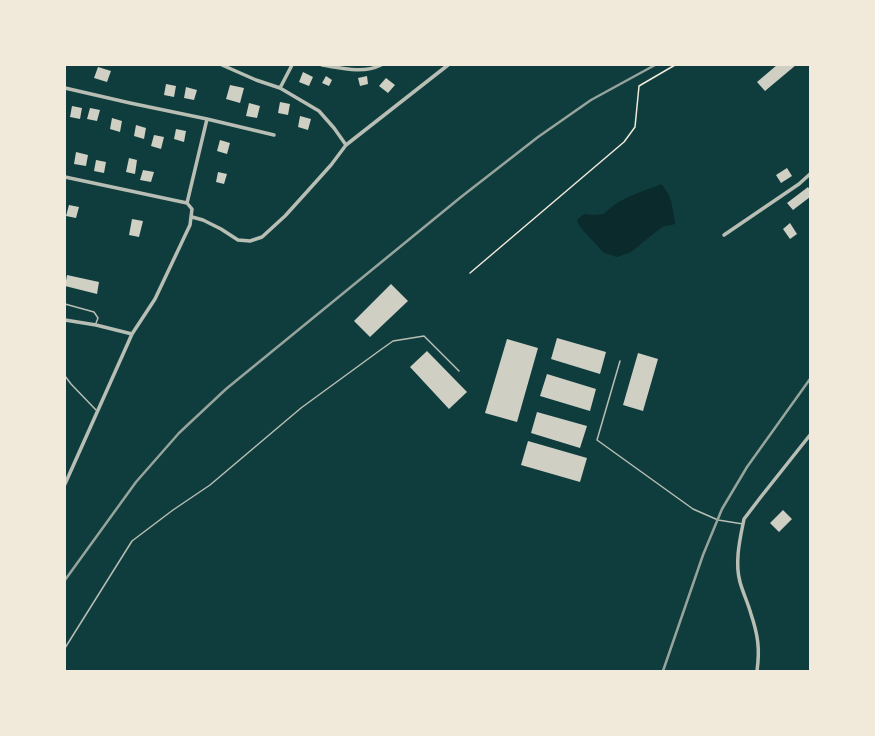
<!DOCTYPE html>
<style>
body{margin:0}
#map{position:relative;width:875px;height:736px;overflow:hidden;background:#0f3d3e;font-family:Merriweather,serif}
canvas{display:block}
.frame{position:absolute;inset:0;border:66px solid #f1e9da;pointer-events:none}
</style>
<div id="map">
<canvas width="875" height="736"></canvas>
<div class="frame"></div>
</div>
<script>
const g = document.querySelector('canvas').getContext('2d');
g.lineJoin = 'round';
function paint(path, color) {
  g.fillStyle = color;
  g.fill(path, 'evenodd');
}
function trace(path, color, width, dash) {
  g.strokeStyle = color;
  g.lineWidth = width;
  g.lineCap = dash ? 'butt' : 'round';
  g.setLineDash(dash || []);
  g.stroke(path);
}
const water = new Path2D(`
 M661,184C672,195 673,209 675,224L662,227L631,252L617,257L604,253L580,227L577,220L584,214L594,215L604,214C620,197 640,193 661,184Z`);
const building = new Path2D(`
 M777,65H796L765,91L757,82Z
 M98,67L111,71L107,82L94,78Z
 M303,72L313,77L309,86L299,82Z
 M326,76L332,80L329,86L322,83Z
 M367,76L368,84L360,86L358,78Z
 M386,78L395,85L388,93L379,86Z
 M166,84L176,86L174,97L164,95Z
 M230,85L244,88L240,103L226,99Z
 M186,87L197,90L194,100L184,98Z
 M280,102L290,104L288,115L278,113Z
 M249,103L260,106L257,118L246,116Z
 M72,106L82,108L80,119L70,117Z
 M90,108L100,110L97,121L87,119Z
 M300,116L311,119L308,130L298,127Z
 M112,118L122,121L120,132L110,129Z
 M136,125L146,128L144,139L134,136Z
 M176,129L186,131L184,142L174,139Z
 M154,135L164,137L161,149L151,146Z
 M220,140L230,143L227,154L217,151Z
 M76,152L88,155L86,166L74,164Z
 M129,158L137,160L135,174L126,172Z
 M96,160L106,162L104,173L94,171Z
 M787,168L792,176L781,183L776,175Z
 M143,170L154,172L151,182L140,180Z
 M218,172L227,174L224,184L216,182Z
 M808,187L810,190V197L793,210L787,203Z
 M69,205L79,207L76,218L66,216Z
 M132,219L143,221L139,237L129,235Z
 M790,223L797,234L790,239L783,229Z
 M67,275L99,282L97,294L65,286Z
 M391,284L408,301L370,337L354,321Z
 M557,338L606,352L600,374L551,359Z
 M507,339L538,348L517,422L485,413Z
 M427,351L467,392L449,409L410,367Z
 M638,353L658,359L643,411L623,405Z
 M547,374L596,389L590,411L540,396Z
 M537,412L587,426L580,448L531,433Z
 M528,441L587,458L580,482L521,465Z
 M783,510L792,519L779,532L770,523Z`);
const path = new Path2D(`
 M470,273L624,142L635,127L639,86L675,65`);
const service = new Path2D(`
 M65,304L94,312L98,318L96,323
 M620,361L597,440L693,509L718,520L743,524
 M65,376L71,384L96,410
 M65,648L132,541L173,510L210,485L301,408L379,351L393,341L424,336L459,371`);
const minor = new Path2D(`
 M222,65L256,80L280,88L319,111L334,128L346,145L448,65
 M322,65C341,68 363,74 381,65
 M65,88L130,103L207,119
 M280,88L292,65
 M65,177L187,203L192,209L190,225L155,299L132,334L65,484
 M187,203L207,119L274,135
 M192,217L203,220L221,229L238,240L250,241L262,237L285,216L304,195L331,165L346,145
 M724,235L799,184L810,174
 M65,320L96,325L132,334
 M757,671C760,649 758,635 751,614C748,603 743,593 740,582C735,564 739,543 743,524L744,519L760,498L810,435`);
const rail = new Path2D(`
 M65,580L136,482L179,433L226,389L461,197L538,137L591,100L655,65
 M663,671L703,555L722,509L747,467L810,379`);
paint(water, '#0a2a2b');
paint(building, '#cfcfc3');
trace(path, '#f1e9da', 1.5);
trace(service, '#b8beb3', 1.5);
trace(minor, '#b8beb3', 3.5);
trace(rail, '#97a49c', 2.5);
</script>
